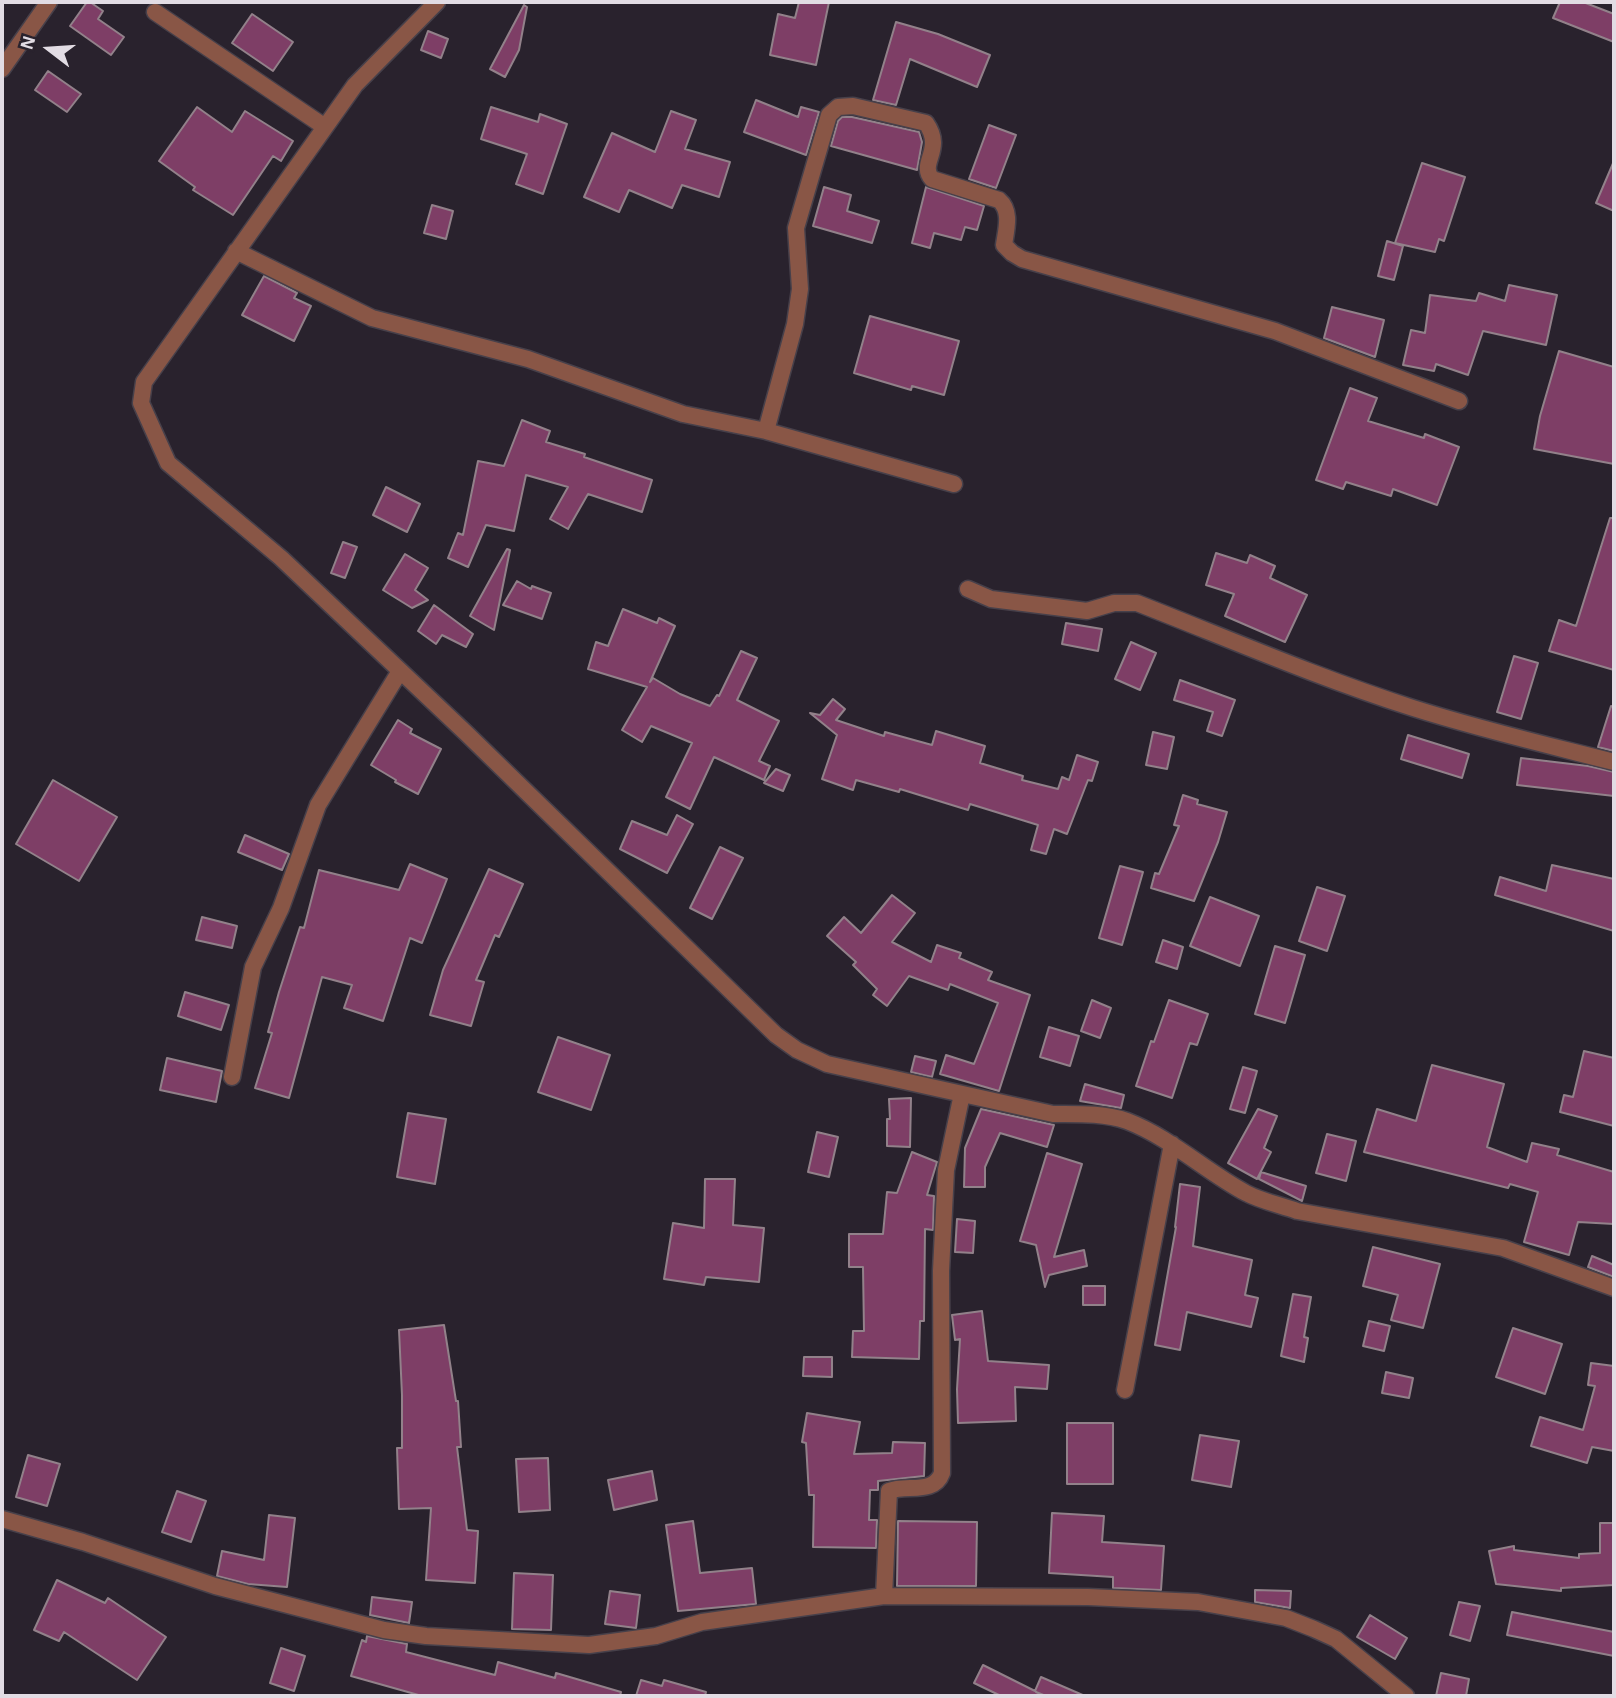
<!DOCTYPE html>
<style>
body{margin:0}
#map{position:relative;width:1616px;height:1698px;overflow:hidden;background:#29222d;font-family:"Alegreya Sans",sans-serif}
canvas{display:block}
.frame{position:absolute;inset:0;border:4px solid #e2dce4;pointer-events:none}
.north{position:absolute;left:14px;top:14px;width:70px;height:70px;-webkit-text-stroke:5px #29222d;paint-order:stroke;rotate:287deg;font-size:19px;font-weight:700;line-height:28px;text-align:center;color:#e2dce4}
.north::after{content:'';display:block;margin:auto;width:24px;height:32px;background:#e2dce4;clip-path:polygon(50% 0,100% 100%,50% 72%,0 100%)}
</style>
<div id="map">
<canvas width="1616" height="1698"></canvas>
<div class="frame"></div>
<div class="north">N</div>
</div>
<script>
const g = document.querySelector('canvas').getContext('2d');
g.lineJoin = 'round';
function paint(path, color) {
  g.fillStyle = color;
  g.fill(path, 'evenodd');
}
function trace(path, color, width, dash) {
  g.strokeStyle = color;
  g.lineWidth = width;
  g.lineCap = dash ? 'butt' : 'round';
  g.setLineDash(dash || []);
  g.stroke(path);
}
const building = new Path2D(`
 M87,2H90L103,11L98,19L124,37L111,55L70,26Z
 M799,2H829L816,65L770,55L778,14L795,18Z
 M1560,2H1583L1614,14V42L1553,18Z
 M524,5L527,7L519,50L505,77L490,69Z
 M252,14L293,42L273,71L232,43Z
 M896,22L938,34L990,55L977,87L910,59L896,105L873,100Z
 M428,31L448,39L441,58L421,50Z
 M48,71L81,94L67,112L35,90Z
 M756,100L798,117L801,107L819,112L806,155L744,132Z
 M197,107L232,132L245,111L293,141L281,161L273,156L233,215L193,190L195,187L159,161Z
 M491,107L538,122L540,114L567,124L543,194L516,184L527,154L481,139Z
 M671,111L696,120L685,149L730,162L719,197L682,185L672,208L629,190L619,212L584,197L612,133L655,152Z
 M842,117H852L919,132L922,142L917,170L831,146L838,121Z
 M989,125L1016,135L996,188L969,179Z
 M1614,161V211L1596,203Z
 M1422,163L1465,177L1444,241L1439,239L1435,252L1395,243Z
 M824,187L851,195L847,211L879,221L872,243L813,226Z
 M926,187L984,206L977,230L965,227L961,240L934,233L930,248L912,243Z
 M432,205L453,211L446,239L424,233Z
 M1387,241L1403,246L1394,280L1378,276Z
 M264,276L297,293L294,298L311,306L294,341L242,315Z
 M1509,285L1557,295L1546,345L1483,331L1468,375L1436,364L1434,371L1403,365L1411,330L1425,333L1430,295L1476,301L1479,293L1505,301Z
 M1332,307L1384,320L1375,357L1324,338Z
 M870,316L959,341L944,395L912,386L911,390L854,373Z
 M1559,351L1614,367V464L1534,449L1540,416Z
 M1350,388L1377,398L1368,421L1424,438L1425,434L1459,447L1437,505L1393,489L1391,496L1346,482L1343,489L1316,480Z
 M522,420L550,431L546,442L585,454L584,457L652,480L642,512L588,494L568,529L550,519L568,487L526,475L514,531L486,525L468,567L448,558L458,533L463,535L478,461L504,466Z
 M386,487L420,504L407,532L373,515Z
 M1610,518H1614V670L1549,651L1559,620L1576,626Z
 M343,542L357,547L345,578L331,573Z
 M507,549L510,550L494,630L470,616Z
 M1216,553L1247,563L1250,555L1275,566L1270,578L1307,595L1285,642L1225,616L1234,594L1206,585Z
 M405,554L428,568L415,590L428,600L412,608L383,590Z
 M517,581L531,589L532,586L551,593L542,619L503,605Z
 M434,605L473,634L466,647L442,635L436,644L418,631Z
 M623,609L657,623L659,618L675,626L650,682L653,678L680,694L710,706L717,695L719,696L741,651L757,658L737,700L779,721L759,761L770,766L764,780L714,757L690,809L666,797L692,743L651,726L642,742L622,730L647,687L588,669L596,642L608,646Z
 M1066,623L1102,629L1098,651L1062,644Z
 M1131,642L1156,653L1140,690L1115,679Z
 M1514,656L1538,663L1521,719L1497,712Z
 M1180,680L1235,700L1222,736L1207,731L1213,712L1174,700Z
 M833,699L845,709L836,720L884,736L885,732L932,745L936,731L985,746L980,763L1023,776L1022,780L1058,789L1062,777L1069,780L1077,755L1098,762L1092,781L1088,780L1067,834L1054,829L1046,854L1031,850L1038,825L970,804L968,810L900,789L899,792L856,780L853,790L822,779L837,735L810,713L820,715Z
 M1611,706L1614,707V751L1598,747Z
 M398,720L412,729L410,733L441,749L418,794L395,782L396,780L371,765Z
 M1153,732L1174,737L1167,769L1146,765Z
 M1408,735L1469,754L1462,778L1401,759Z
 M1521,758L1588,766L1614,772V796L1517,785Z
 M776,769L790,775L783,791L764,783Z
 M53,780L117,817L79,881L16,844Z
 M1183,795L1198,800L1197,804L1227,812L1218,842L1194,901L1151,888L1155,873L1159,874L1179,826L1174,825Z
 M677,815L693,824L667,873L620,849L632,821L667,835Z
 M245,835L289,854L282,870L238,852Z
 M720,847L743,858L712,919L690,908Z
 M410,864L447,879L422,943L410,938L383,1021L344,1008L352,985L322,977L289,1098L255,1088L272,1033L268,1032L279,992L300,927L304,928L319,870L399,890Z
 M1552,865L1614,879V931L1495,895L1500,877L1546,891Z
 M1120,866L1143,872L1122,945L1099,938Z
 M489,869L523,884L499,937L495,935L476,980L484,982L471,1026L430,1015L443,970Z
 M1317,887L1345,896L1327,951L1299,941Z
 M892,895L915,913L892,942L931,962L937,945L961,953L959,958L992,972L988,980L1030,995L999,1091L940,1074L946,1055L974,1064L998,1003L950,984L948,990L909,976L887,1006L873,995L877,989L853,965L856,962L827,936L844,917L861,933Z
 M1210,897L1259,916L1240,966L1190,946Z
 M202,917L237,926L232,948L196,940Z
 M1163,940L1183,947L1177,969L1156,962Z
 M1275,946L1305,955L1285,1023L1255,1014Z
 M185,992L229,1005L221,1030L178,1016Z
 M1092,1000L1111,1008L1100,1038L1081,1031Z
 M1169,1000L1208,1014L1197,1045L1190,1043L1172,1098L1136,1086L1151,1041L1154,1042Z
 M1049,1027L1079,1036L1070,1066L1040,1057Z
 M558,1037L610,1055L591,1110L538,1092Z
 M1584,1051L1614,1058V1126L1560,1112L1564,1095L1573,1097Z
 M915,1056L936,1061L932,1077L911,1072Z
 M167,1058L222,1071L216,1102L160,1090Z
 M1432,1065L1504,1084L1487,1147L1527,1162L1532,1143L1559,1149L1557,1155L1614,1172V1224L1578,1222L1569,1255L1524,1242L1538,1192L1510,1184L1508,1188L1364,1152L1377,1109L1416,1121Z
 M1243,1067L1257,1071L1245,1113L1230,1109Z
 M1085,1084L1124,1095L1121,1108L1080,1101Z
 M911,1098L910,1147L887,1146V1119H890L889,1099Z
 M981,1109L1054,1125L1047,1147L1000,1133L985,1167V1187H964L965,1148Z
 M1258,1109L1277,1116L1264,1148L1271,1152L1257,1179L1228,1163Z
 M408,1113L446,1119L435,1184L397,1177Z
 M817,1132L838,1137L829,1177L808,1172Z
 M1327,1134L1356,1141L1346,1181L1316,1173Z
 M912,1152L937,1162L927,1195L934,1196L933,1230L925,1229L924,1321H920L919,1359L852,1357L853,1331H864L863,1267H849V1234H883L887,1192L897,1193Z
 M1047,1153L1082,1164L1054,1257L1084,1250L1087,1266L1049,1275L1045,1287L1036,1245L1020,1241Z
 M1261,1172L1306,1186L1302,1201L1259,1179Z
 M705,1179H735L733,1225L764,1228L759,1282L706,1277L704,1285L664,1279L673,1223L704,1228Z
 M1180,1184L1200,1187L1193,1246L1252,1260L1245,1295L1258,1298L1251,1327L1187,1312L1180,1350L1155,1345L1176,1227H1175Z
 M957,1219L975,1221L973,1253L955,1252Z
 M1373,1247L1440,1264L1423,1328L1391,1320L1398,1295L1363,1286Z
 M1592,1256L1614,1265V1277L1588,1267Z
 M1083,1286H1105V1305H1083Z
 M1293,1294L1311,1297L1304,1337L1308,1338L1304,1362L1281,1356Z
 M982,1311L988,1361L1049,1365L1047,1389L1015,1387L1016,1421L958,1423L957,1389L960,1339L955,1340L952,1315Z
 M1369,1321L1390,1326L1384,1351L1363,1346Z
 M444,1325L456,1401H458L461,1447H457L467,1530L478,1531L475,1583L426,1580L431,1508L399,1509L397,1448H402V1395L399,1330Z
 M1513,1328L1562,1344L1545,1394L1496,1377Z
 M804,1357H832V1377L803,1376Z
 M1591,1363L1614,1366V1451L1592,1447L1587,1463L1531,1446L1540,1417L1583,1430L1595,1386L1588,1385Z
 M1386,1372L1413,1378L1409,1398L1382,1393Z
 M807,1413L860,1422L854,1454L892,1453L893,1442L925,1443L924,1476L878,1481V1490H870L869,1520H877L876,1548L813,1547L814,1495H809L806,1443L802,1442Z
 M1067,1423H1113V1484H1067Z
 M1200,1435L1239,1441L1231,1487L1192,1480Z
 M28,1455L60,1464L47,1506L16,1497Z
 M548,1458L550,1510L519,1512L516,1459Z
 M652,1471L657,1500L614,1510L608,1480Z
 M177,1491L206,1501L191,1542L162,1532Z
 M1052,1513L1104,1516L1102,1542L1164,1546L1161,1590L1113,1588V1577L1049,1573Z
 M269,1515L295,1518L287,1587L248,1584L217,1576L222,1551L264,1560Z
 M693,1521L700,1573L752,1568L756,1604L678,1611L666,1525Z
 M898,1521L977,1522L976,1586H897Z
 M1600,1523H1614V1585L1561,1588V1591L1496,1584L1489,1551L1514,1546V1550L1579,1558V1554L1600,1553Z
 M514,1573L553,1575L551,1630L512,1629Z
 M57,1580L105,1603L108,1598L166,1637L137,1680L64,1632L59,1641L34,1630Z
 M1255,1590L1291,1591L1290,1608L1255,1602Z
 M610,1591L640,1595L636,1628L605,1624Z
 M372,1597L412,1602L409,1623L370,1615Z
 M1459,1602L1480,1606L1470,1641L1450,1635Z
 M1512,1612L1614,1632V1656L1507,1635Z
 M1370,1615L1407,1638L1395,1659L1357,1637Z
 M367,1636L407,1644L406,1652L495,1675L498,1662L555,1678L556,1673L621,1692L620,1696H422L351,1676L362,1640L366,1642Z
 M281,1648L305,1656L294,1691L270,1683Z
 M983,1665L1035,1691L1041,1677L1085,1696H1046L1036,1692L1045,1696H1001L974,1683Z
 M1441,1673L1469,1679L1466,1696H1436Z
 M641,1680L662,1686L664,1680L706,1692L705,1696H636Z`);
const minor = new Path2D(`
 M437,2L355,85L144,382L141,403L168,463L281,558L466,733L776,1035L797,1050L827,1064L1053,1114C1077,1114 1105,1113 1127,1121C1171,1138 1205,1171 1246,1193C1261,1201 1280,1205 1297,1211L1503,1248L1614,1288
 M155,12L325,127
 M2,69L49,2
 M236,251L372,318L528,359L683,414L766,431L954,484
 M766,431L795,324L800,289L796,228L829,115L838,107L853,106L926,123C945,150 918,163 932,179L999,200C1012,211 1006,230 1004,245L1012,253L1022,259L1275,331L1459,401
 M968,589L991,599L1087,611L1114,603H1137C1229,639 1319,678 1413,708C1479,729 1547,745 1614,762
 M232,1077L253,967L281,908L318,805L400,671
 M1125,1390L1172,1144
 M2,1519L83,1542L215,1586L384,1630L426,1636L589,1645L656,1636L702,1622L884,1596L1088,1597L1198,1602L1286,1618L1314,1629L1336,1639L1406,1696
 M884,1596L889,1491C907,1484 934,1495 942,1473L941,1271L946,1170L962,1094`);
paint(building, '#7e3e66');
trace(building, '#92818a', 2);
trace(minor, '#47404a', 19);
trace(minor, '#895646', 16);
</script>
